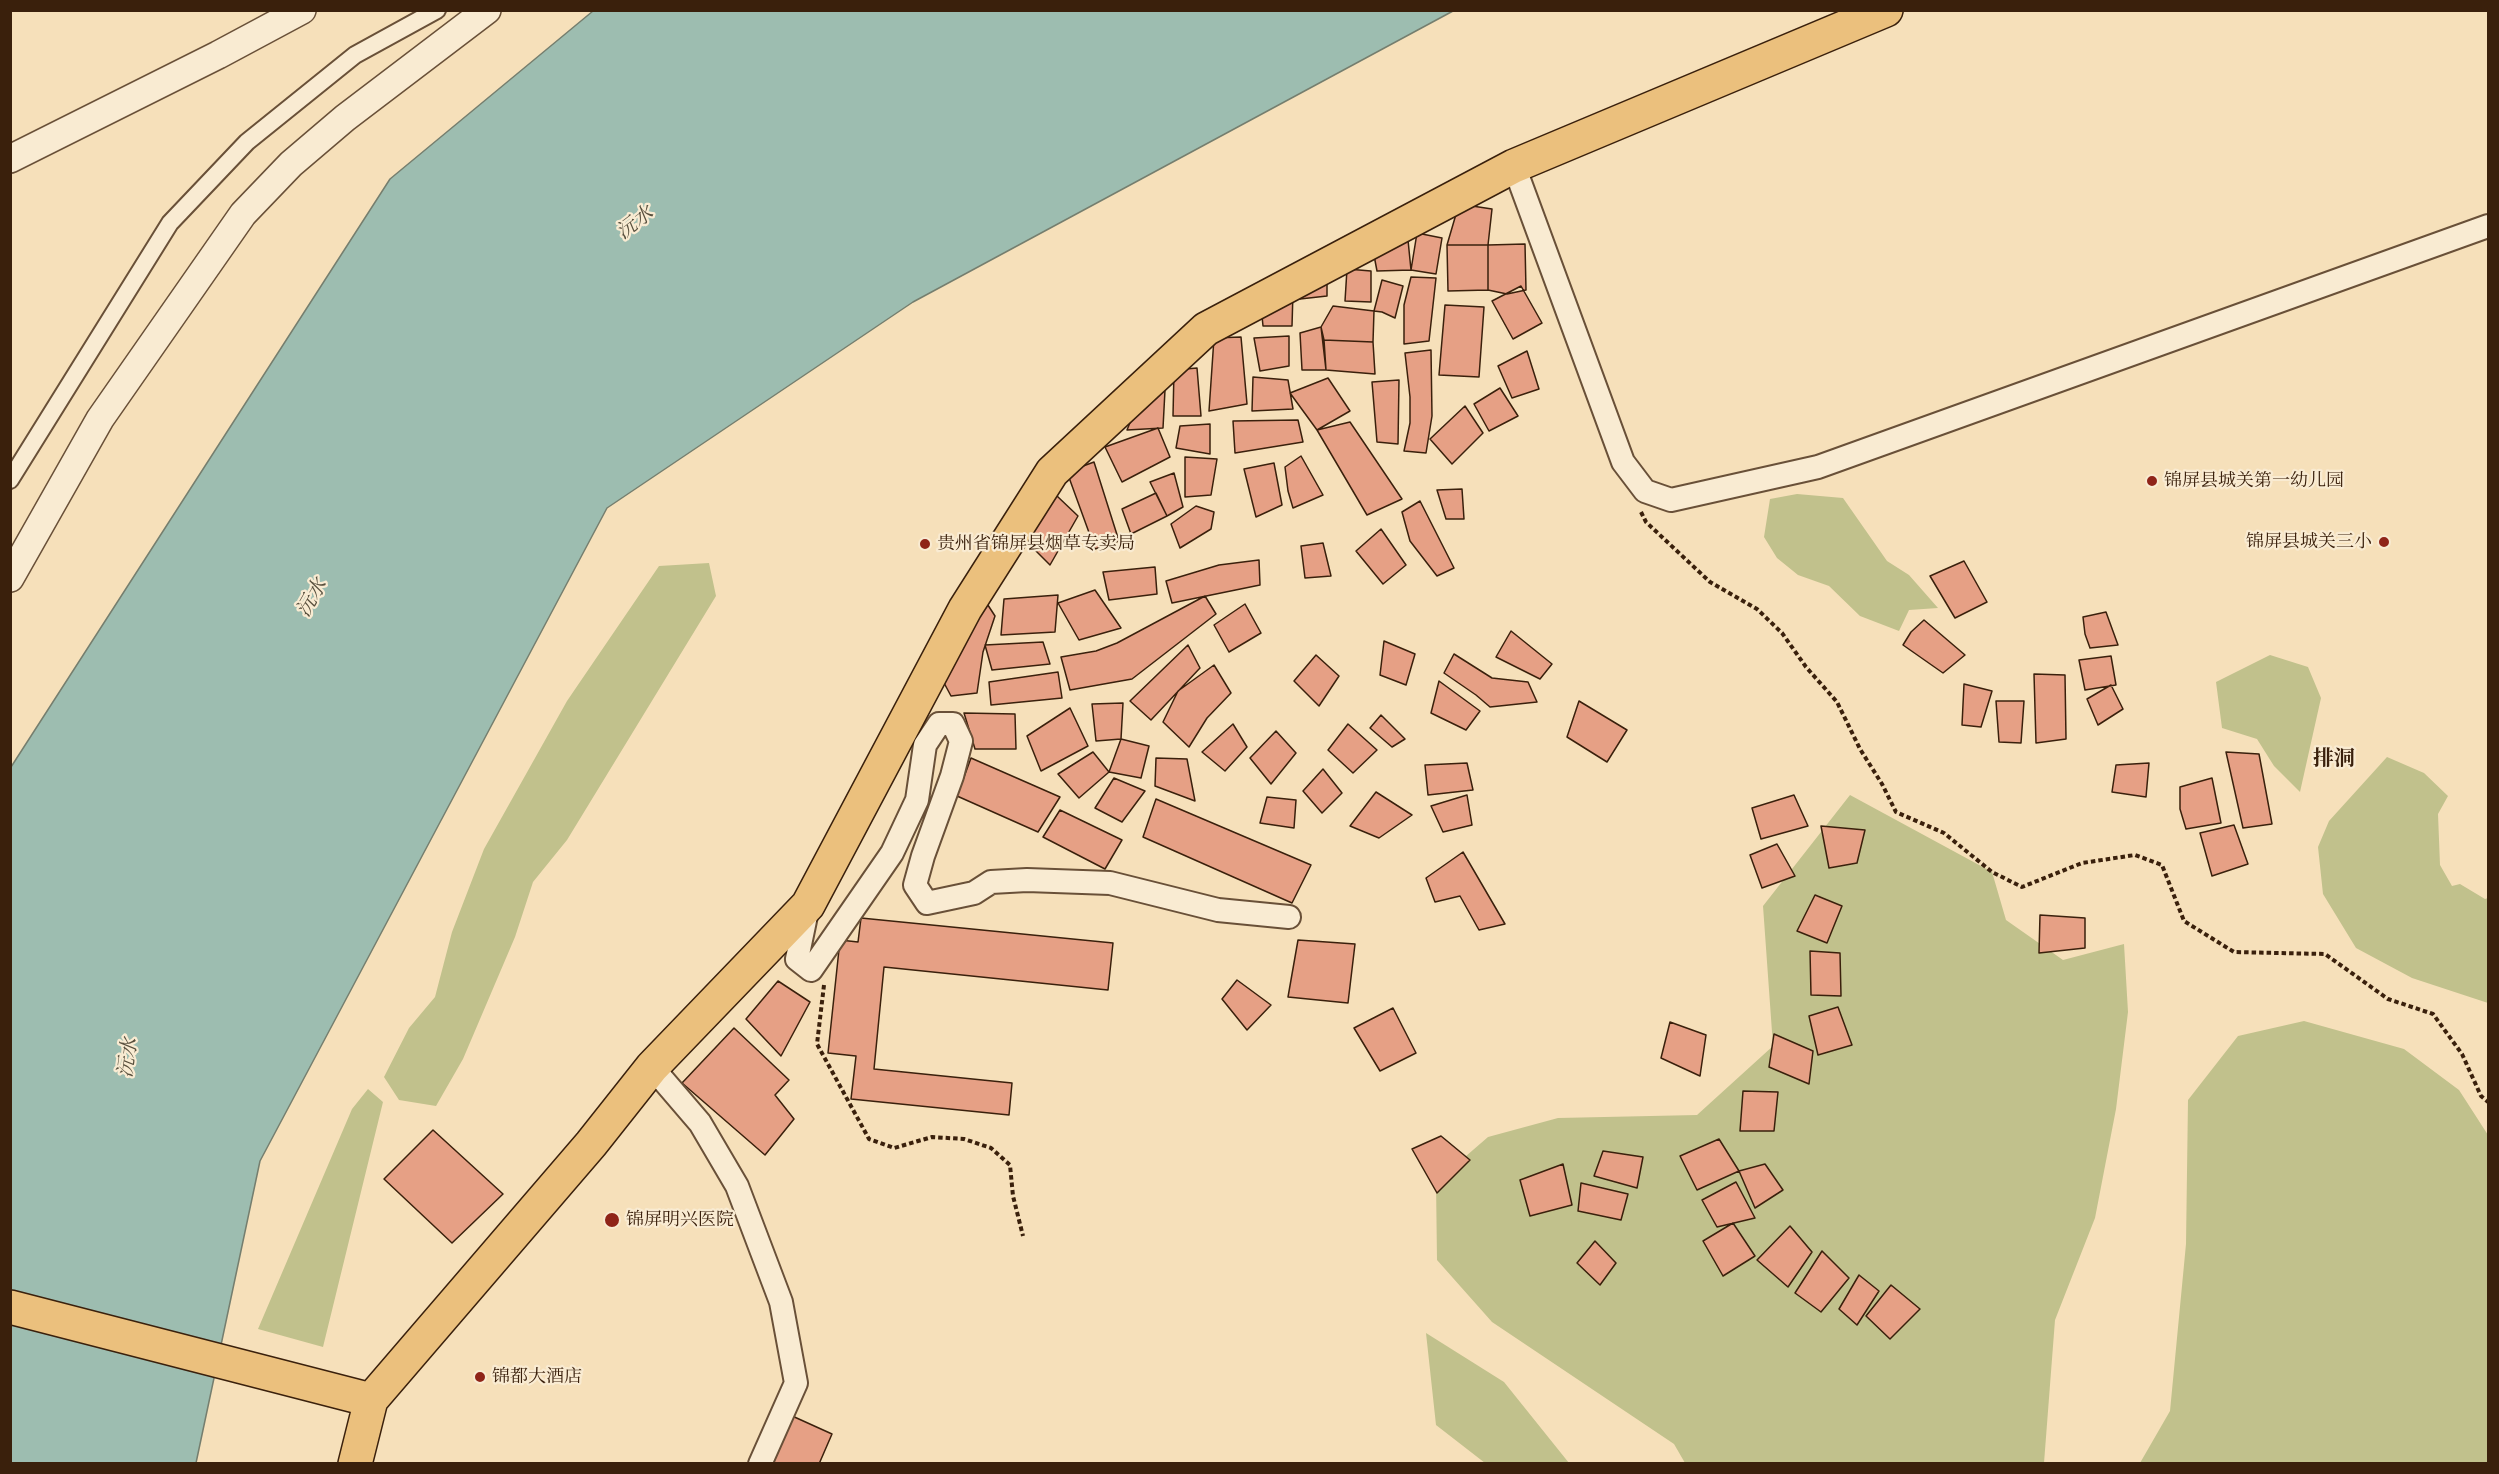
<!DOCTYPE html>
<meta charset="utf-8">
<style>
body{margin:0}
#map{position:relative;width:2499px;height:1474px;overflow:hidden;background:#f6e0ba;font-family:"Libre Caslon Text",serif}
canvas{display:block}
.frame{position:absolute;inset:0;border:12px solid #3a200c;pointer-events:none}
</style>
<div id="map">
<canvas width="2499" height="1474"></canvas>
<div class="frame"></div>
</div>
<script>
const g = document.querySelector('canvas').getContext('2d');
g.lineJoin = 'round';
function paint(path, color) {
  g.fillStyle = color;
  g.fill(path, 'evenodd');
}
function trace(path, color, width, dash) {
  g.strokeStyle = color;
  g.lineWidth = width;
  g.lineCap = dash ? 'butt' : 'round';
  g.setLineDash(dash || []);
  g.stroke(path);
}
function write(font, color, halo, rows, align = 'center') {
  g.font = font + ' "Libre Caslon Text","Noto Serif SC",serif';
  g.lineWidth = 4.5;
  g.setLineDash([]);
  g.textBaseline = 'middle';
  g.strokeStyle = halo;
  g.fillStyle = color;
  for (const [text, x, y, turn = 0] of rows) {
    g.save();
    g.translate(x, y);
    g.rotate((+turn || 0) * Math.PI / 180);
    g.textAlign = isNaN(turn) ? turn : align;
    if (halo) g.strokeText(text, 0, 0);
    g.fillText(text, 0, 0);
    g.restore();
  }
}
const green = new Path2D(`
 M1797,494L1843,498L1887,561L1909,575L1938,608L1909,610L1899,631L1860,616L1829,586L1798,575L1777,558L1764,537L1770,499Z
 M709,563L716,596L567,840L533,882L515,937L463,1059L436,1106L399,1100L384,1077L409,1028L435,997L452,932L484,849L567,701L659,566Z
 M2270,655L2308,667L2321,698L2300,792L2274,766L2257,739L2222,728L2216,682Z
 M2387,757L2424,773L2448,796L2438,814L2440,865L2452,886L2460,884L2485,899L2488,898V1003L2412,978L2356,948L2323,894L2318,847L2329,821Z
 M1850,795L1992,872L2006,920L2063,960L2124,944L2128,1012L2116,1109L2095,1218L2055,1320L2044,1463H1685L1674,1444L1492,1322L1437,1260L1436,1182L1488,1137L1558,1118L1697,1115L1773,1046L1763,906Z
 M2304,1021L2404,1049L2459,1090L2488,1135V1463H2140L2170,1411L2186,1244L2188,1100L2238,1036Z
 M368,1089L383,1102L323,1347L258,1329L352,1109Z
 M1426,1333L1504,1382L1569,1463H1485L1436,1425Z`);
const water = new Path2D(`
 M593,11H1453L913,302L607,508L260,1161L196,1463L11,1464V767L390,179Z`);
const building = new Path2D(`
 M1459,204L1492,209L1488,245H1447Z
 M1417,233L1442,238L1436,274L1411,270Z
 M1408,240L1411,270L1377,271L1373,250Z
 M1525,244L1526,290L1507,294L1488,290V245Z
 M1447,245H1488V290L1448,291Z
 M1347,269L1371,271V302L1345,301Z
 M1327,275V296L1300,299L1304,285Z
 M1411,277L1436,278L1429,341L1404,344V305Z
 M1382,280L1403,286L1395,318L1382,312L1374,311Z
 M1521,286L1542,323L1513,339L1492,301Z
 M1293,292L1292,326H1263L1261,306Z
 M1445,305L1484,307L1479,377L1439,375Z
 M1333,306L1374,311L1373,342L1324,340L1321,327Z
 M1321,327L1326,370H1302L1300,333Z
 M1289,336V366L1260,371L1254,338Z
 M1241,337L1247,404L1209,411L1214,338Z
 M1324,340L1373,342L1375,374L1326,370Z
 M1431,350L1432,416L1426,453L1404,451L1410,423V397L1405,353Z
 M1527,351L1539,389L1512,398L1498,366Z
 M1197,368L1201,416H1173L1174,370Z
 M1253,377L1288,380L1293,409L1252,411Z
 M1328,378L1350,411L1317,430L1290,393Z
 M1399,380L1398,444L1377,442L1372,382Z
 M1500,388L1518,416L1489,431L1474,404Z
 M1165,390L1163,428L1127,430L1138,403Z
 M1465,406L1483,433L1452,464L1430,439Z
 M1298,420L1303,442L1235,453L1233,421Z
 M1350,422L1402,499L1367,515L1317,430Z
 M1210,424V454L1176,448L1180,426Z
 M1158,428L1170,457L1122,482L1105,447Z
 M1301,456L1323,495L1293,508L1288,491L1285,467Z
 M1185,457L1217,459L1211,495L1185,497Z
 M1094,462L1119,541L1095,549L1067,472Z
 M1274,463L1282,505L1256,517L1244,469Z
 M1174,473L1183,507L1167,516L1150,482Z
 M1462,489L1464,519H1446L1437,490Z
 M1156,493L1167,516L1131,534L1122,509Z
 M1057,496L1078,516L1050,565L1022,537Z
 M1420,501L1454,568L1437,576L1410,541L1402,512Z
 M1196,506L1214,512L1211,529L1180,548L1171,524Z
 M1381,529L1406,565L1383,584L1356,551Z
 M1323,543L1331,576L1305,578L1301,546Z
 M1259,560L1260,585L1172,603L1166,581L1219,565Z
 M1964,561L1987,602L1955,618L1930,576Z
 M1155,567L1157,594L1109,600L1103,572Z
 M1095,590L1121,628L1079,640L1058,603Z
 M1058,595L1055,632L1001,635L1004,599Z
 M1205,596L1216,614L1132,679L1070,690L1061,657L1096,651L1117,643Z
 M984,599L995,616L983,652L977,693L951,696L943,681Z
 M1245,604L1261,633L1229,652L1214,625Z
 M2106,612L2118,645L2090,648L2085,634L2083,617Z
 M1924,620L1965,655L1943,673L1903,645L1911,632Z
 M1511,631L1552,664L1540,679L1496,657Z
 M1384,641L1415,654L1406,685L1380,675Z
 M1043,642L1050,664L992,670L985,645Z
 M1188,645L1200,668L1151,720L1130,701Z
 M1454,654L1492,678L1528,682L1537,702L1490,707L1476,695L1444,673Z
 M1316,655L1339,676L1319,706L1294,681Z
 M2111,656L2116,685L2085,690L2079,660Z
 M1214,665L1231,693L1207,718L1189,747L1163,722L1178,691Z
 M1058,672L1062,698L991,705L989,682Z
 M2034,674L2065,675L2066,739L2036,743Z
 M1439,681L1480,711L1466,730L1431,713Z
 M1964,684L1992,691L1981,727L1962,725Z
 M2111,685L2123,709L2098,725L2087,699Z
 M1579,701L1627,730L1607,762L1567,737Z
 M1996,701H2024L2021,743L1999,742Z
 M1123,703L1121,739L1096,741L1092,704Z
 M1070,708L1088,746L1041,771L1027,736Z
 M964,713L1015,714L1016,749H975Z
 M1381,715L1405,739L1392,747L1370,728Z
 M1233,724L1247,747L1225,771L1202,752Z
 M1348,724L1377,750L1353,773L1328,750Z
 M1276,731L1296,753L1271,784L1250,758Z
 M1121,739L1149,746L1141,778L1109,772Z
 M1093,752L1109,772L1079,798L1058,774Z
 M2226,752L2259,754L2272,824L2243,828Z
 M971,758L1060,797L1038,832L957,796Z
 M1156,758L1187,759L1195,801L1155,786Z
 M1467,763L1473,790L1428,795L1425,765Z
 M2149,763L2146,797L2112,792L2116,765Z
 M1323,769L1342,793L1322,813L1303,791Z
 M1114,778L1145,791L1122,822L1095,808Z
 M2212,778L2221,823L2186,829L2180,809V787Z
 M1376,792L1412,815L1379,838L1350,826Z
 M1467,795L1472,825L1443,832L1431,806Z
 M1794,795L1808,826L1761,839L1752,808Z
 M1267,797L1296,800L1294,828L1260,823Z
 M1156,799L1311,865L1292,903L1143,837Z
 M1060,810L1122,840L1105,869L1043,837Z
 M2234,825L2248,864L2212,876L2200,833Z
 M1821,826L1865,830L1857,863L1829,868Z
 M1777,844L1795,876L1762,888L1750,855Z
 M1463,852L1505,924L1479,930L1460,896L1435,902L1426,878Z
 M1815,895L1842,906L1827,943L1797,931Z
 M2040,915L2085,918V948L2039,953Z
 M861,918L1113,943L1108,990L884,967L874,1069L1012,1083L1009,1115L851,1099L856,1056L828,1053L840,940L858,942Z
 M1298,940L1355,944L1348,1003L1288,997Z
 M1810,951L1840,953L1841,996L1811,995Z
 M1237,980L1271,1005L1247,1030L1222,999Z
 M778,981L810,1002L781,1056L746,1019Z
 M1838,1007L1852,1045L1818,1055L1809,1016Z
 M1393,1008L1416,1053L1380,1071L1354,1028Z
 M1670,1022L1706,1035L1700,1076L1661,1058Z
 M734,1028L789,1080L775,1095L794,1119L765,1155L682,1083Z
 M1774,1034L1813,1051L1809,1084L1769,1067Z
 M1743,1091L1778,1092L1774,1131H1740Z
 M433,1130L503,1194L452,1243L384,1179Z
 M1441,1136L1470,1160L1437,1193L1412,1149Z
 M1719,1139L1739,1171L1697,1190L1680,1156Z
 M1603,1151L1643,1157L1637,1188L1594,1176Z
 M1563,1164L1572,1205L1530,1216L1520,1180Z
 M1765,1164L1783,1190L1755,1208L1739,1171Z
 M1736,1182L1755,1218L1717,1227L1702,1200Z
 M1581,1183L1628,1194L1621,1220L1578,1211Z
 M1733,1223L1755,1256L1723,1276L1703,1241Z
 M1790,1226L1812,1252L1788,1287L1757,1260Z
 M1595,1241L1616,1263L1600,1285L1577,1263Z
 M1822,1251L1849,1278L1821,1312L1795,1293Z
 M1859,1275L1879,1291L1857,1325L1839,1309Z
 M1891,1285L1920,1309L1890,1339L1866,1316Z
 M790,1415L832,1434L819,1464H769Z`);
const path = new Path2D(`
 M1641,512L1646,522L1710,582L1757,609L1782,633L1806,667L1837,702L1860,749L1882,784L1896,812L1944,833L1992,872L2022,887L2082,863L2135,855L2162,865L2184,921L2234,952L2325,954L2388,999L2433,1014L2462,1054L2481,1096L2488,1102
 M824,985L817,1044L869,1139L894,1148L932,1137L964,1139L991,1148L1010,1165L1013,1196L1023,1236`);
const pedestrian = new Path2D(`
 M10,480L170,223L247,142L355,55L437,10`);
const minor = new Path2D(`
 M1514,166L1623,462L1645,491L1671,500L1818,467L2488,226
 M808,906L797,959L811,970L892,853L917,800L925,745L939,724H953L961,741L952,776L923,856L915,885L927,903L974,893L991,882L1027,880L1110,883L1218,910L1289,917
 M652,1067L700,1123L737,1186L781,1302L796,1383L760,1464`);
const tertiary = new Path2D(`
 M10,159L218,55L302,10
 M10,578L100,419L243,214L291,164L345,118L487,10`);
const primary = new Path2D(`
 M10,1307L371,1400
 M355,1464L371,1400L591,1144L652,1067L808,905L965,609L1052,472L1206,329L1514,166L1886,10`);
const markers = [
 [2152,481,6,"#8f2418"],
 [2384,542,6,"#8f2418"],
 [925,544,6,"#8f2418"],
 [612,1220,8,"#8f2418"],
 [480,1377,6,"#8f2418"]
];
const poiNames = [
 ["锦屏县城关第一幼儿园",2164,481],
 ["锦屏县城关三小",2372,542,"right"],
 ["贵州省锦屏县烟草专卖局",937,544],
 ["锦屏明兴医院",626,1220],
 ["锦都大酒店",492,1377]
];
const waterNames = [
 ["沅水",635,223,-37],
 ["沅水",312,598,-60],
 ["沅水",128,1058,-82]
];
const quarterNames = [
 ["排洞",2334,759]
];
paint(green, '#c1c18c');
paint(water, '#9dbdb0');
trace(water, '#757e6e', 1.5);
paint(building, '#e6a085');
trace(building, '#3a200c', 1.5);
trace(pedestrian, '#695038', 20);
trace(minor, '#695038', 26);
trace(tertiary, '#695038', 30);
trace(primary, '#3a200c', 36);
trace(path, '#3a200c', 4, [4.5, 3]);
trace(pedestrian, '#f9ebd2', 16);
trace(minor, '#f9ebd2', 22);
trace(tertiary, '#f9ebd2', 27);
trace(primary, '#ebc07d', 33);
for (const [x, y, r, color] of markers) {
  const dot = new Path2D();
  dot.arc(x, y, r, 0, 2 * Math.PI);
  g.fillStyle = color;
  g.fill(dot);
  trace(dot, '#f9ebd2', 2);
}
write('18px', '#3a200c', '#f9ebd2', poiNames, 'left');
write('italic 20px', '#584f3d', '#f9ebd2', waterNames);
write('bold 21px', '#3a200c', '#f9ebd2', quarterNames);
</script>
